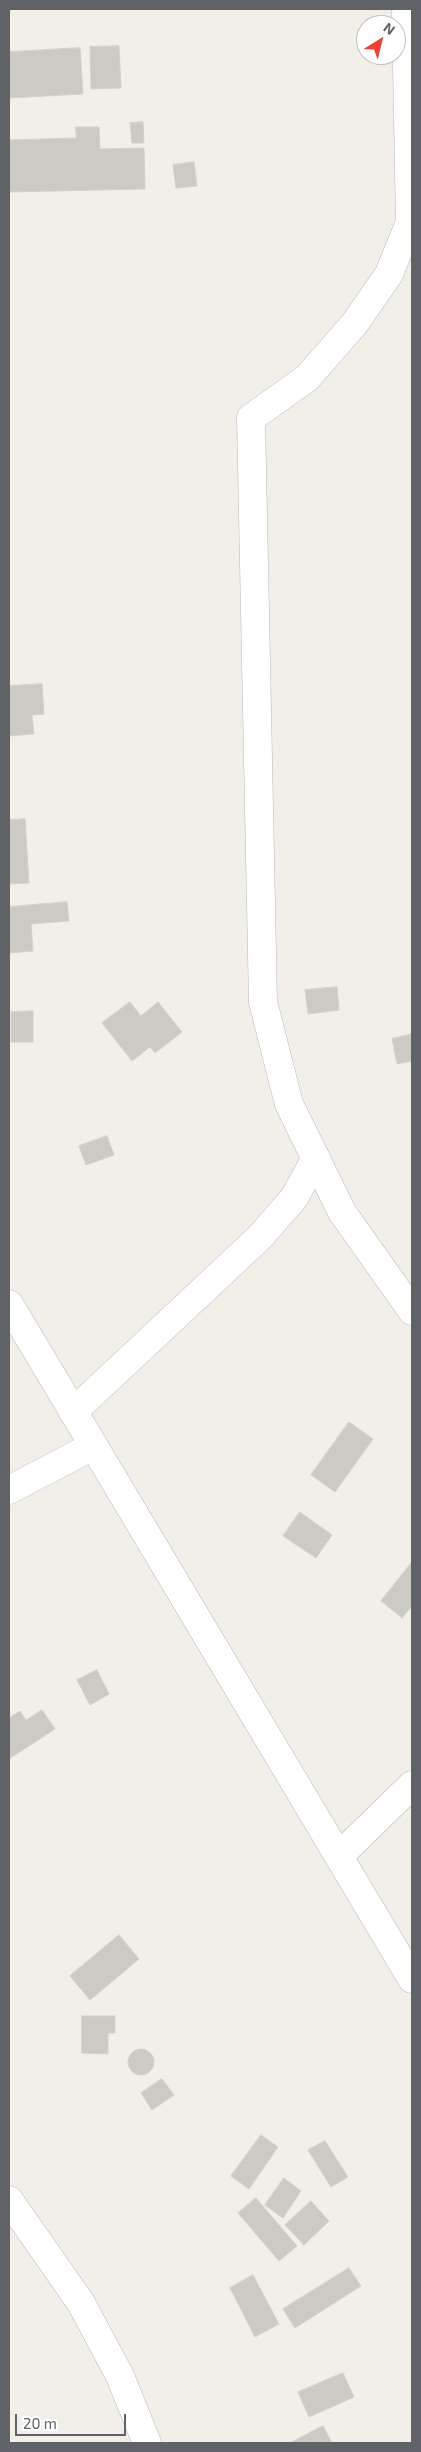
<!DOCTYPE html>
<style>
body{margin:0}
#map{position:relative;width:421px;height:2452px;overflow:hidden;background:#f1efe8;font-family:"Exo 2",sans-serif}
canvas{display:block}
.frame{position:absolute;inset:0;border:10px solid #5f6368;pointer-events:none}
.north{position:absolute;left:356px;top:15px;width:50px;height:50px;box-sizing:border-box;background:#fff;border:1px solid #bfc1c3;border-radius:50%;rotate:36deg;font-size:14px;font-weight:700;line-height:20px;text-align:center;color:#5f6368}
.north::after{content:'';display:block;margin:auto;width:18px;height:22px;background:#ea4335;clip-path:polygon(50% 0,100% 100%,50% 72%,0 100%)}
.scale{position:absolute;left:15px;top:2414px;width:111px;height:22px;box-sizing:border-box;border:2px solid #5f6368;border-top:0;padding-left:6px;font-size:15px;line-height:18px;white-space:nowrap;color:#5f6368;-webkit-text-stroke:4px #fff;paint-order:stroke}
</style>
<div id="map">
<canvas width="421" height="2452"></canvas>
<div class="frame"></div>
<div class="north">N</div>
<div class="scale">20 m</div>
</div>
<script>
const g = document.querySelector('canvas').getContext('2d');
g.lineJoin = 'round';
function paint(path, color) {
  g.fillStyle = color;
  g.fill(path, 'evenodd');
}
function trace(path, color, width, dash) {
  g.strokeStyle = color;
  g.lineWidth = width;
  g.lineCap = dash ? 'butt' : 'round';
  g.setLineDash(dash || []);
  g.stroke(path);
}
const building = new Path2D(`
 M119,46L121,88L91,89L90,47Z
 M80,48L83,94L9,98V52Z
 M143,122L144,143H132L130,123Z
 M76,127H99L100,149L144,148L145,189L9,192V140L76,138Z
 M194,162L197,186L176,188L173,165Z
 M42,684L44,714L32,715L34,734L9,736V686Z
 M25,819L29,883L9,884V820Z
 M67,902L69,921L31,924L33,951L9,953V907Z
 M337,987L339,1010L308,1014L305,990Z
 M130,1002L141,1016L158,1002L182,1032L155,1053L150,1047L132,1061L102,1023Z
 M33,1011V1042H11V1012Z
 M412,1034V1061L397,1064L392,1039Z
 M107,1136L114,1155L86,1165L79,1146Z
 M349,1422L373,1439L335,1492L311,1475Z
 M300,1512L332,1535L316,1558L283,1536Z
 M412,1562V1606L402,1618L381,1601Z
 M97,1670L109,1694L90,1705L77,1680Z
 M42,1710L55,1729L9,1759V1718L20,1711L26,1720Z
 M119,1935L139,1959L90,2000L70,1976Z
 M82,2016H115V2033H108V2054L82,2053Z
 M128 2062a13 13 0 1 1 26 0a13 13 0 1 1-26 0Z
 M162,2079L174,2095L152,2110L141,2093Z
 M261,2135L278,2147L249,2189L231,2176Z
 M325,2141L348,2177L331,2187L308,2150Z
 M284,2178L301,2191L283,2218L265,2205Z
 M256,2198L297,2246L279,2261L238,2213Z
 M311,2201L329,2221L304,2245L285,2225Z
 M349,2268L361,2286L295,2328L283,2309Z
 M253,2275L279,2324L255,2337L230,2288Z
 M343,2373L354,2397L309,2417L298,2392Z
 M323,2426L332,2443H290Z`);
const minor = new Path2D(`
 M406,9L410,222L389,274L355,323L307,378L251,418L263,1002L289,1104L342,1212L412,1311
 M73,1412L260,1237L294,1198L316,1158
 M9,1490L93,1446
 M339,1856L412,1785
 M9,2200L81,2303L120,2376L147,2443`);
const tertiary = new Path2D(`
 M9,1304L412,1979`);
paint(building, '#cccac5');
trace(building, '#d6d1c6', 1);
trace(minor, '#b5b8bc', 29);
trace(tertiary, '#b5b8bc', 29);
trace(minor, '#fff', 28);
trace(tertiary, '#fff', 28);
</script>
